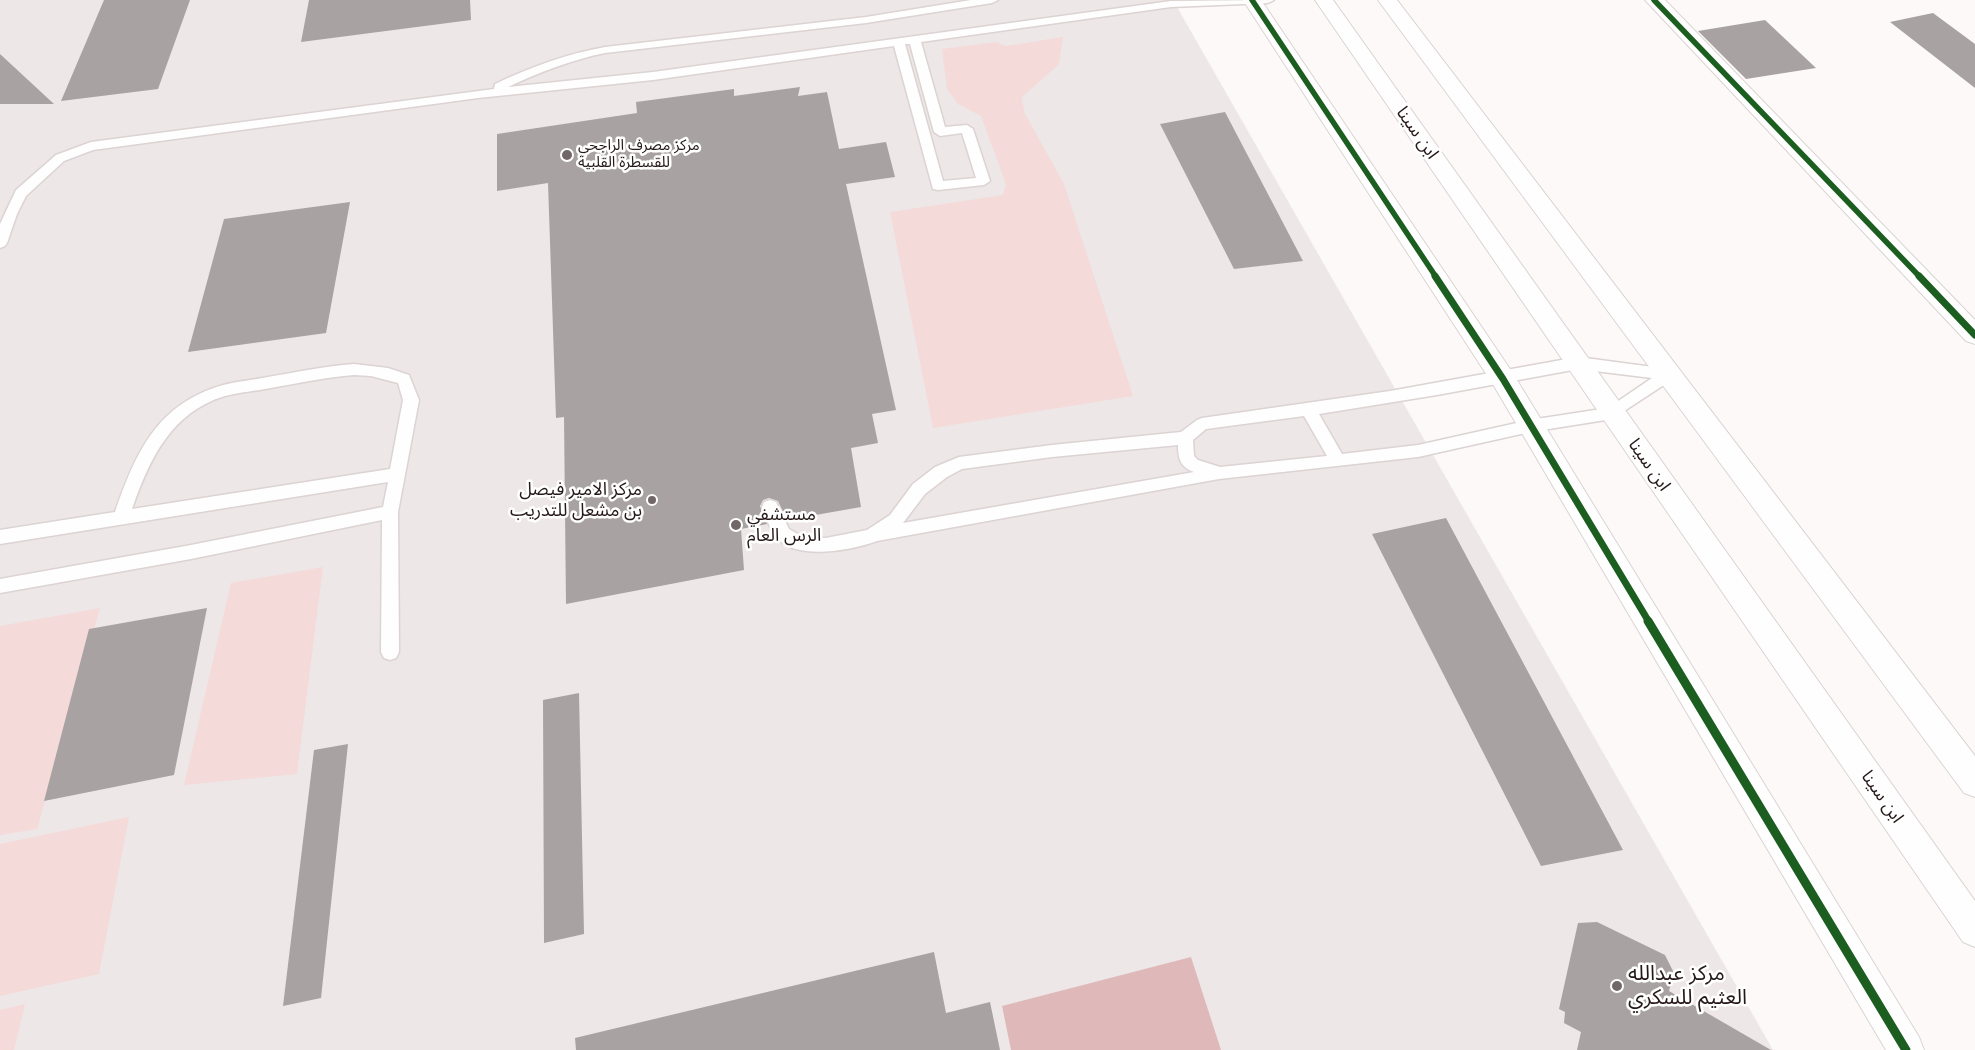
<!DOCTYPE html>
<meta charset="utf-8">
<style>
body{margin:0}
canvas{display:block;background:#fdf9f9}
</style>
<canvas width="1975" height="1050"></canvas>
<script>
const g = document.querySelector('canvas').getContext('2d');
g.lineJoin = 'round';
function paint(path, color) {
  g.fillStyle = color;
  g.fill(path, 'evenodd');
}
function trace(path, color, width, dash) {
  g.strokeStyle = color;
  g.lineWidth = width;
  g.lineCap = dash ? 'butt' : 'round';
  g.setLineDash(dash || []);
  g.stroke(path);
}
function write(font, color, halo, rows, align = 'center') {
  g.font = font + ' "Open Sans","Noto Sans Arabic",sans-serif';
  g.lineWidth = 5;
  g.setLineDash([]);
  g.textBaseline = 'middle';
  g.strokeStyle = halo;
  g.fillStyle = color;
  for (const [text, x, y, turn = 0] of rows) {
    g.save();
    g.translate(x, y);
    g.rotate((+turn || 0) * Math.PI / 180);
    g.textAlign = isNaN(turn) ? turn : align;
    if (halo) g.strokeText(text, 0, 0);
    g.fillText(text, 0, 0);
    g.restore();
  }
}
const built = new Path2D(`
 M0,0H1173L1773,1050H0Z`);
const green = new Path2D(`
 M1063,37L1059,64L1022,97L1024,112L1064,184L1133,396L933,428L890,212L1003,195L1006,184L981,116L958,104L947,89L942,49L996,42L1006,46Z
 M323,567L297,774L184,785L231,583Z
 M100,608L37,829L0,835V626Z
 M129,817L99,974L0,996V844Z
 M25,1004L14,1050H0V1010Z`);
const water = new Path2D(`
 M1191,957L1221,1050H1011L1002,1006Z`);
const building = new Path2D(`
 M104,0H190L158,89L61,101Z
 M309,0H470L471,20L301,42Z
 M1933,13L1975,44V88L1890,22Z
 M1765,20L1816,68L1746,79L1698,31Z
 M0,54L54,104H0Z
 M800,87L798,96L827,92L839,149L886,142L895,177L846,184L896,410L872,414L878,443L851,448L861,507L787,520L778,501L769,498L763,500L760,506L767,524L741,529L744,570L566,604L564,417L556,418L548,183L497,191V134L637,113L636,102L734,89V96Z
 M1225,112L1303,261L1234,269L1160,124Z
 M350,202L326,333L188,352L224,219Z
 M1446,518L1623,850L1541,866L1372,534Z
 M207,608L174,775L44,801L89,629Z
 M579,693L584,934L544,943L543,700Z
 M348,744L321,998L283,1006L314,750Z
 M1597,922L1665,955L1674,973L1669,991L1771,1050H1577L1581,1032L1564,1023L1565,1012L1559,1009L1578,923Z
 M934,952L946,1013L990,1002L1000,1050H576L575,1038Z`);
const lane = new Path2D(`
 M971,0H998L992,3L866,23L605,53C571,60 540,72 508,87L653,72L1171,1L1274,0L1268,3L1171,7L921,42L945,127L967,125L973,129L990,181L984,185L938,190L933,189L894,46L653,80L478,98L93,150L64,161L26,196L17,214L7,243L5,246L0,248V224L16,190L56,155L91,142L494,89L495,84C531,67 566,54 605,47L866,17ZM905,44H910L934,132L940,136L962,133L976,178L943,181Z
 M1578,357L1668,369L1673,371L1675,375L1673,379L1612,419L1530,432L1418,457L1219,479L877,541C853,550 797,561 777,538C770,531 766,516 762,507L764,502L770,500L776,502L789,529L803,537L826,538L867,530L890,515L913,484L935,467L959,457L1052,445L1181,432L1197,420L1202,418L1390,391ZM1578,369L1652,378L1608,408L1530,420L1418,445L1342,454L1319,414L1437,395ZM1304,416L1327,456L1220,467L1198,460L1194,456L1193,440L1206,429ZM1178,445C1178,458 1180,467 1194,472L903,523L925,494L947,477L962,469L1052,457Z
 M354,364L388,368L409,375L419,400L398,512L399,652L396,658L390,660L384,658L381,652L382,520L191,559L0,593V579L191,545L383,507L388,482L0,544V530L115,512C136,452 157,404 223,385C238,381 253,380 268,377C297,372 325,366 354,364ZM354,375L371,376L398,383L403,400L390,469L132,509C149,460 171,412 225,396C240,392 256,391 271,388C299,383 326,377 354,375Z`);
const street = new Path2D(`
 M1243,0H1261L1512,372L1919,1037L1924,1050H1886L1494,386Z
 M1645,0H1665L1975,320V344L1966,341Z`);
const secondary = new Path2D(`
 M1315,0H1333L1975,901V947L1963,942Z
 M1378,0H1397L1975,756V797L1964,793Z`);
const cyclewayFar2 = new Path2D(`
 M1252,0L1436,277
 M1654,0L1920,277`);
const cyclewayFar1 = new Path2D(`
 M1435,276L1503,379L1649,622
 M1919,276L1975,335`);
const cycleway = new Path2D(`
 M1648,621L1906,1050`);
const markers = [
 [567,155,6,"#716767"],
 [652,500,5,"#716767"],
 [736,525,6,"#716767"],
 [1617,986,6,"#716767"]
];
const farPoinames = [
 ["مركز مصرف الراجحي",578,146],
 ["للقسطرة القلبية",578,163]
];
const streetNames = [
 ["ابن سينا",1417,133,55],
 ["ابن سينا",1649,465,55],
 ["ابن سينا",1882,797,55]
];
const poiNames = [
 ["مركز الامير فيصل",642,490],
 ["بن مشعل للتدريب",642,511],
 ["مستشفي",747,515,"left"],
 ["الرس العام",747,536,"left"]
];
const nearPoinames = [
 ["مركز عبدالله",1628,974],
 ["العثيم للسكري",1628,998]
];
paint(built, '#eee7e7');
paint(green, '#f4dad9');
paint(water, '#dfb9b9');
paint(building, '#a9a2a2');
trace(lane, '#dcd3d3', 3);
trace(street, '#dcd3d3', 2);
trace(secondary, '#dcd3d3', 2);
paint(lane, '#fffefe');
paint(street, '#fffefe');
paint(secondary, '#fffefe');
trace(cyclewayFar2, '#1b5e20', 5.5);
trace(cyclewayFar1, '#1b5e20', 7);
trace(cycleway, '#1b5e20', 9);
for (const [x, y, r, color] of markers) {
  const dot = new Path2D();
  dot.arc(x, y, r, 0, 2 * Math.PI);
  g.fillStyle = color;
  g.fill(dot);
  trace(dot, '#fff', 2);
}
write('15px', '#251818', '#fff', farPoinames, 'left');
write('18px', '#251818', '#fff', streetNames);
write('18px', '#251818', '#fff', poiNames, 'right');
write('21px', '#251818', '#fff', nearPoinames, 'left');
</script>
